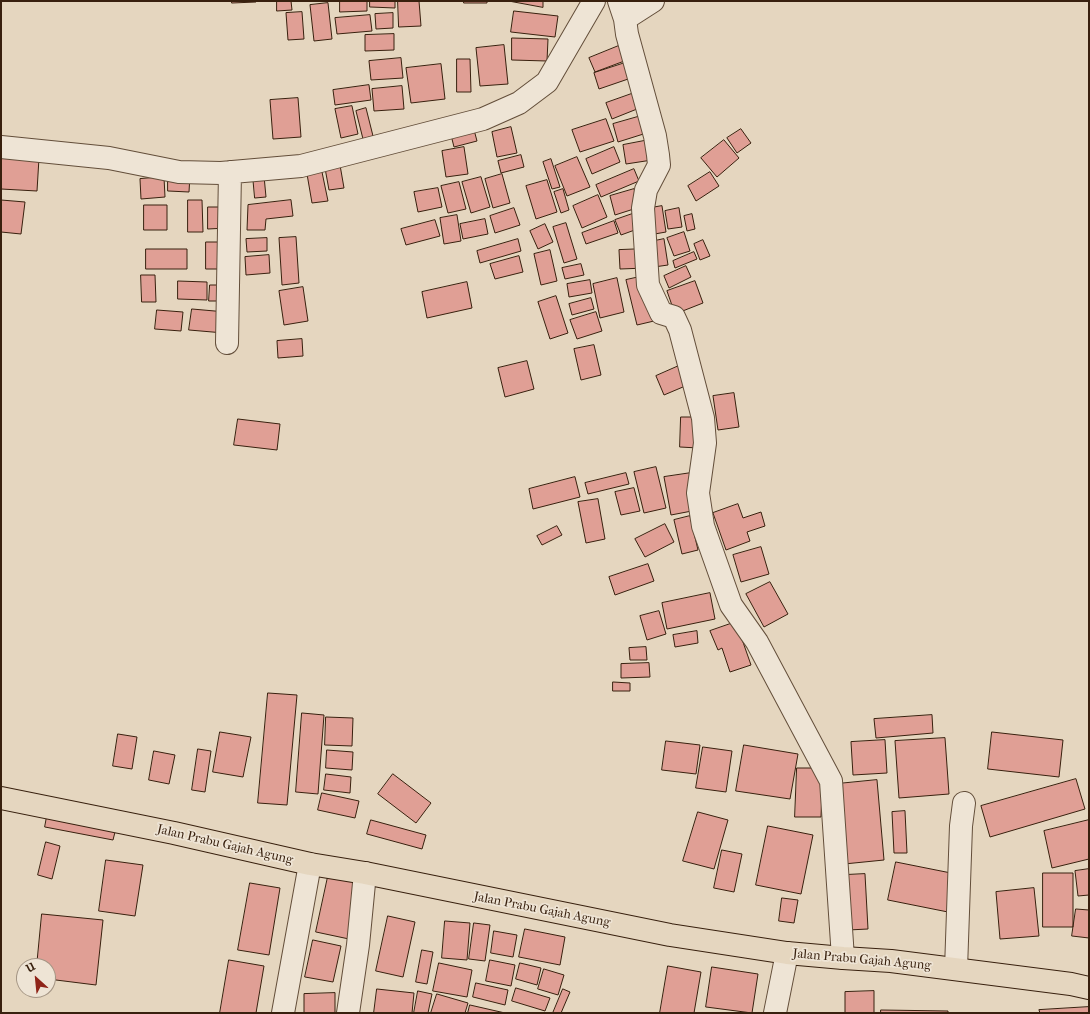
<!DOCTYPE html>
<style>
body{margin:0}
#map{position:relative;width:1090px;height:1014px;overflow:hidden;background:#e5d6bf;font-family:"IM FELL French Canon",serif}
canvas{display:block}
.frame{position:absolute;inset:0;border:2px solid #38200e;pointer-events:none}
.north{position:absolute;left:16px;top:958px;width:40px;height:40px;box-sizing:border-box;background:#eee4d5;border:1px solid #a59685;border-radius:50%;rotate:333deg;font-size:11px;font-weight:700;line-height:16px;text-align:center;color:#38200e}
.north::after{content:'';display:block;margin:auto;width:14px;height:18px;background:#8f2418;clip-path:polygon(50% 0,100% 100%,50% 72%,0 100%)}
</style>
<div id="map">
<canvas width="1090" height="1014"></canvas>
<div class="frame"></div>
<div class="north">U</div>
</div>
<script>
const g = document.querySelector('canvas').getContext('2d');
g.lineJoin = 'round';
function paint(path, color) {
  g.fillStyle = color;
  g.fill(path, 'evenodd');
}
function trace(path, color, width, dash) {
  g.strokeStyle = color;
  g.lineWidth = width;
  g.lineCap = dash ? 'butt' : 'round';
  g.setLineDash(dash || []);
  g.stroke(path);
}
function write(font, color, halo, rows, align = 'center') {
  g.font = font + ' "IM FELL French Canon",serif';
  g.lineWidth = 3.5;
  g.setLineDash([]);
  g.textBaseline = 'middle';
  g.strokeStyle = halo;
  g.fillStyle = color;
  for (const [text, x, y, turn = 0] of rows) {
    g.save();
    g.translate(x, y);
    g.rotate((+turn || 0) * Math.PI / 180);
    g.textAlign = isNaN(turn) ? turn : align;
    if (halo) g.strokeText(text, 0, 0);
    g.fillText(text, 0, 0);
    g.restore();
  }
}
const building = new Path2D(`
 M232,1H256V2L232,3Z
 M277,1H291L292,10L277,11Z
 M340,1H367V11L340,12Z
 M370,1H395V8L370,7Z
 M398,1H419L421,26L399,27Z
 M464,1H487V3H464Z
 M509,1H543V7Z
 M328,3L332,39L314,41L310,5Z
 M514,11L558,16L555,37L511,32Z
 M302,12L304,39L288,40L286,13Z
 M393,13V28L376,29L375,14Z
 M370,15L372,31L337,34L335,18Z
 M394,34V50L365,51V35Z
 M512,38L548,39L547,61L512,60Z
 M504,45L508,84L480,86L476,48Z
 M621,45L627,60L595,72L589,58Z
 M401,58L403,78L371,80L369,61Z
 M457,59H470L471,92H457Z
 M628,62L634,77L599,89L594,73Z
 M441,64L445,99L411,103L406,68Z
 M369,85L371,100L335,105L333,90Z
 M402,86L404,109L374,111L372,89Z
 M637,92L642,107L612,119L606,103Z
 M298,98L301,137L273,139L270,100Z
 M352,106L358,134L341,138L335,109Z
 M366,108L373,136L363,139L356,111Z
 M648,114L653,131L618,142L613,124Z
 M606,119L614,141L580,152L572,130Z
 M473,126L477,141L454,147L450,131Z
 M511,127L517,153L497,157L492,132Z
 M741,129L751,143L737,153L727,138Z
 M649,140L652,160L626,164L623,145Z
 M724,140L739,158L717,177L701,158Z
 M464,147L468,174L446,177L442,151Z
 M614,147L620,162L592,174L586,159Z
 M521,155L524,167L501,173L498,161Z
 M1,156L39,158L37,191L1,189Z
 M577,157L590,187L567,196L555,166Z
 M551,159L560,187L552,189L543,162Z
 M340,165L344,188L329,190L325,168Z
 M634,169L639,181L601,197L596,185Z
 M322,172L328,201L312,203L307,174Z
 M710,172L719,186L696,201L688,186Z
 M168,174L190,175L189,192L168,191Z
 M502,174L510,203L493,208L485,179Z
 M253,176H264L266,197L255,198Z
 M164,177L165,197L141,199L140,179Z
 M481,177L490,207L471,213L462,182Z
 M547,180L557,212L536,219L526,186Z
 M459,182L466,209L448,213L441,186Z
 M438,188L442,207L418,212L414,192Z
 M563,189L569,210L561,213L554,192Z
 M634,189L640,207L615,215L610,196Z
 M598,195L607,217L582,228L573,206Z
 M1,200L25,202L21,234L1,232Z
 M188,200H202L203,232H188Z
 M291,200L293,216L266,219L265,230H247L248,205Z
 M144,205H167V230H144Z
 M662,206L666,232L649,235L645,209Z
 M208,207H227V228L208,229Z
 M514,208L520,225L495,233L490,216Z
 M679,208L682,227L668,229L665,211Z
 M638,212L643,227L621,235L615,220Z
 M692,214L695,229L687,231L684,216Z
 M457,215L461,241L444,244L440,218Z
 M485,219L488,234L463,239L460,224Z
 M435,220L440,236L406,245L401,229Z
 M614,221L618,233L586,244L582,233Z
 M566,223L577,259L564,263L553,227Z
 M545,224L553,242L538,249L530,231Z
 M684,232L690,251L674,256L667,238Z
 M296,237L299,283L282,285L279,238Z
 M267,238V251L247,252L246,239Z
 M518,239L521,251L480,263L477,251Z
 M664,239L668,265L654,267L650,242Z
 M703,240L710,256L700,260L694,244Z
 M206,242H226L225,269H206Z
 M146,249H187V269H146Z
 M645,249L646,268L620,269L619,250Z
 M550,250L557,281L541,285L534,254Z
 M694,252L697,259L675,268L673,261Z
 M269,255L270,273L246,275L245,257Z
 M519,256L523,272L495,279L490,264Z
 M581,264L584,275L565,279L562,268Z
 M686,266L691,277L669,288L664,276Z
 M141,275H155L156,302H142Z
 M644,276L654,321L637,325L626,280Z
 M617,278L624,312L600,318L593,284Z
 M590,280L592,293L569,297L567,284Z
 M178,281L207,282V300L178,299Z
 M695,281L703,303L675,314L667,291Z
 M467,282L472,308L427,318L422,292Z
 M210,285H225L224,301H209Z
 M303,287L308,321L284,325L279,291Z
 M556,296L568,333L550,339L538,302Z
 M591,298L594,309L572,315L569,304Z
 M192,309L226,312L224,333L189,330Z
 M157,310L183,312L181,331L155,329Z
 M596,312L602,331L577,339L570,320Z
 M302,339L303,356L278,358L277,341Z
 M594,345L601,375L581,380L574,349Z
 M527,361L534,389L505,397L498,368Z
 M681,365L690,384L664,395L656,376Z
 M734,393L739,427L718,430L713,396Z
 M681,417H699L698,448L680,447Z
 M238,419L280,424L277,450L234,445Z
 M656,467L666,508L644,513L634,472Z
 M626,473L629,484L588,494L585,483Z
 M691,473L697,510L671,515L664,477Z
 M575,477L580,497L533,509L529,489Z
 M634,488L640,511L621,515L615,492Z
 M598,499L605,539L586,543L578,502Z
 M738,504L743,518L761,512L765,526L747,532L750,541L726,550L713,513Z
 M690,516L698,550L682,554L674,520Z
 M665,524L674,542L645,557L635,539Z
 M557,526L562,535L542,545L537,536Z
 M761,547L769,574L741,582L733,555Z
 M648,564L654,581L615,595L609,577Z
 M770,582L788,614L764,627L746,594Z
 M710,593L715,619L667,629L662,603Z
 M659,611L666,634L647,640L640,616Z
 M736,622L751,665L730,672L722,648L718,650L710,631Z
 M697,631L698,643L675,647L673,635Z
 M646,647L647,660H630L629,648Z
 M649,663L650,677L621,678V664Z
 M613,682L630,683V691H613Z
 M268,693L297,695L287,805L258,803Z
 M302,713L324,715L318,794L296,792Z
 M932,715L933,733L876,738L874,719Z
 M326,717L353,718L352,746L325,745Z
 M220,732L251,737L243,777L213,772Z
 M992,732L1063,740L1059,777L988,769Z
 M118,734L137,737L132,769L113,766Z
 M945,738L949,794L899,798L895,741Z
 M885,740L887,773L853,775L851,742Z
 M666,741L700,745L696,774L662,770Z
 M744,745L798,754L790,799L736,791Z
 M703,747L732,751L726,792L696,788Z
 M198,749L211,751L205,792L192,790Z
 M327,750L353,752L352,770L326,768Z
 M154,751L175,755L169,784L149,780Z
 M797,768H823L821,817H795Z
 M326,774L351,777L350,793L324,790Z
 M393,774L431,803L416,823L378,794Z
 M1076,779L1085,809L990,837L981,806Z
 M877,780L884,860L844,864L837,784Z
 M322,793L359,801L355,818L318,810Z
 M48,811L117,824L113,840L45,827Z
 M905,811L907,853H894L892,812Z
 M698,812L728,820L714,869L683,861Z
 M371,820L426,835L422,849L367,834Z
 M1089,820V859L1052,868L1044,831Z
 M768,826L813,835L801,894L756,885Z
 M46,842L60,846L52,879L38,875Z
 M722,850L742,854L734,892L714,888Z
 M106,860L143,865L135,916L99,911Z
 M896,862L956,874L948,912L888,900Z
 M1089,869V895L1078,896L1075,871Z
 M329,872L362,880L349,939L316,932Z
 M1043,873H1073V927H1043Z
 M865,874L868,929L848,930L845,875Z
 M250,883L280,888L269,955L238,950Z
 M1034,888L1039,936L1000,939L996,892Z
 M782,898L798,900L794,923L779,921Z
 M1076,909L1089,910V938L1072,936Z
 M42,914L103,920L96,985L48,979V966H37Z
 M388,916L415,922L403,977L376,971Z
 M445,921L470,923L467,960L442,958Z
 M474,923L490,925L485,961L469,959Z
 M525,929L565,937L560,965L519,957Z
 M494,931L517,935L513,957L491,953Z
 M313,940L341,946L333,982L305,977Z
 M422,950L433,952L427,984L416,982Z
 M229,960L264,966L256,1013H220Z
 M490,960L515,965L511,986L486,981Z
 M439,963L472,970L467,997L433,991Z
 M520,963L541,968L537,985L516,979Z
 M668,966L701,972L694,1013H660Z
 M712,967L758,974L752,1013L706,1007Z
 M544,969L564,975L558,995L538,989Z
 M476,983L508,990L505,1005L473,997Z
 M516,988L550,998L545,1011L512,1001Z
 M377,989L414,993L412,1013H374Z
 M563,989L570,992L561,1013H553Z
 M418,991L432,994L428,1013H414Z
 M874,991V1013H845V992Z
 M335,993V1013H304V994Z
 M437,994L468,1003L465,1013H431Z
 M470,1005L505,1013H468Z
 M1089,1007V1013H1040L1039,1010Z
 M881,1010L948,1011V1013H881Z`);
const minor = new Path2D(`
 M619,1L625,19L627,34L655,136L658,155L659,165L646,190L643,208L648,285L661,313L674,317L680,330L703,418L705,443L698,493L703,526L731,605L757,642L831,781L843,958
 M625,19L653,1
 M1,147L109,158L179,172L221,173L301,166L483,119L519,103L547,82L594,1
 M227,343L230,172
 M956,969L961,826L964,803
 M283,1013L310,864
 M348,1013L358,945L365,873
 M775,1013L787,953`);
const highway = new Path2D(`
 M1,798L174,833L310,864L365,873L670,935L787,953L843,958L891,961L1071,984L1089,988`);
const streetNames = [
 ["Jalan Prabu Gajah Agung",225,845,13],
 ["Jalan Prabu Gajah Agung",542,910,11],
 ["Jalan Prabu Gajah Agung",862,960,5]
];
paint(building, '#e09f95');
trace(building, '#38200e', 1);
trace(minor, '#634e3a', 24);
trace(highway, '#38200e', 24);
trace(minor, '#eee4d5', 22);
trace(highway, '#e5d6bf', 22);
write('13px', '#38200e', '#eee4d5', streetNames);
</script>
